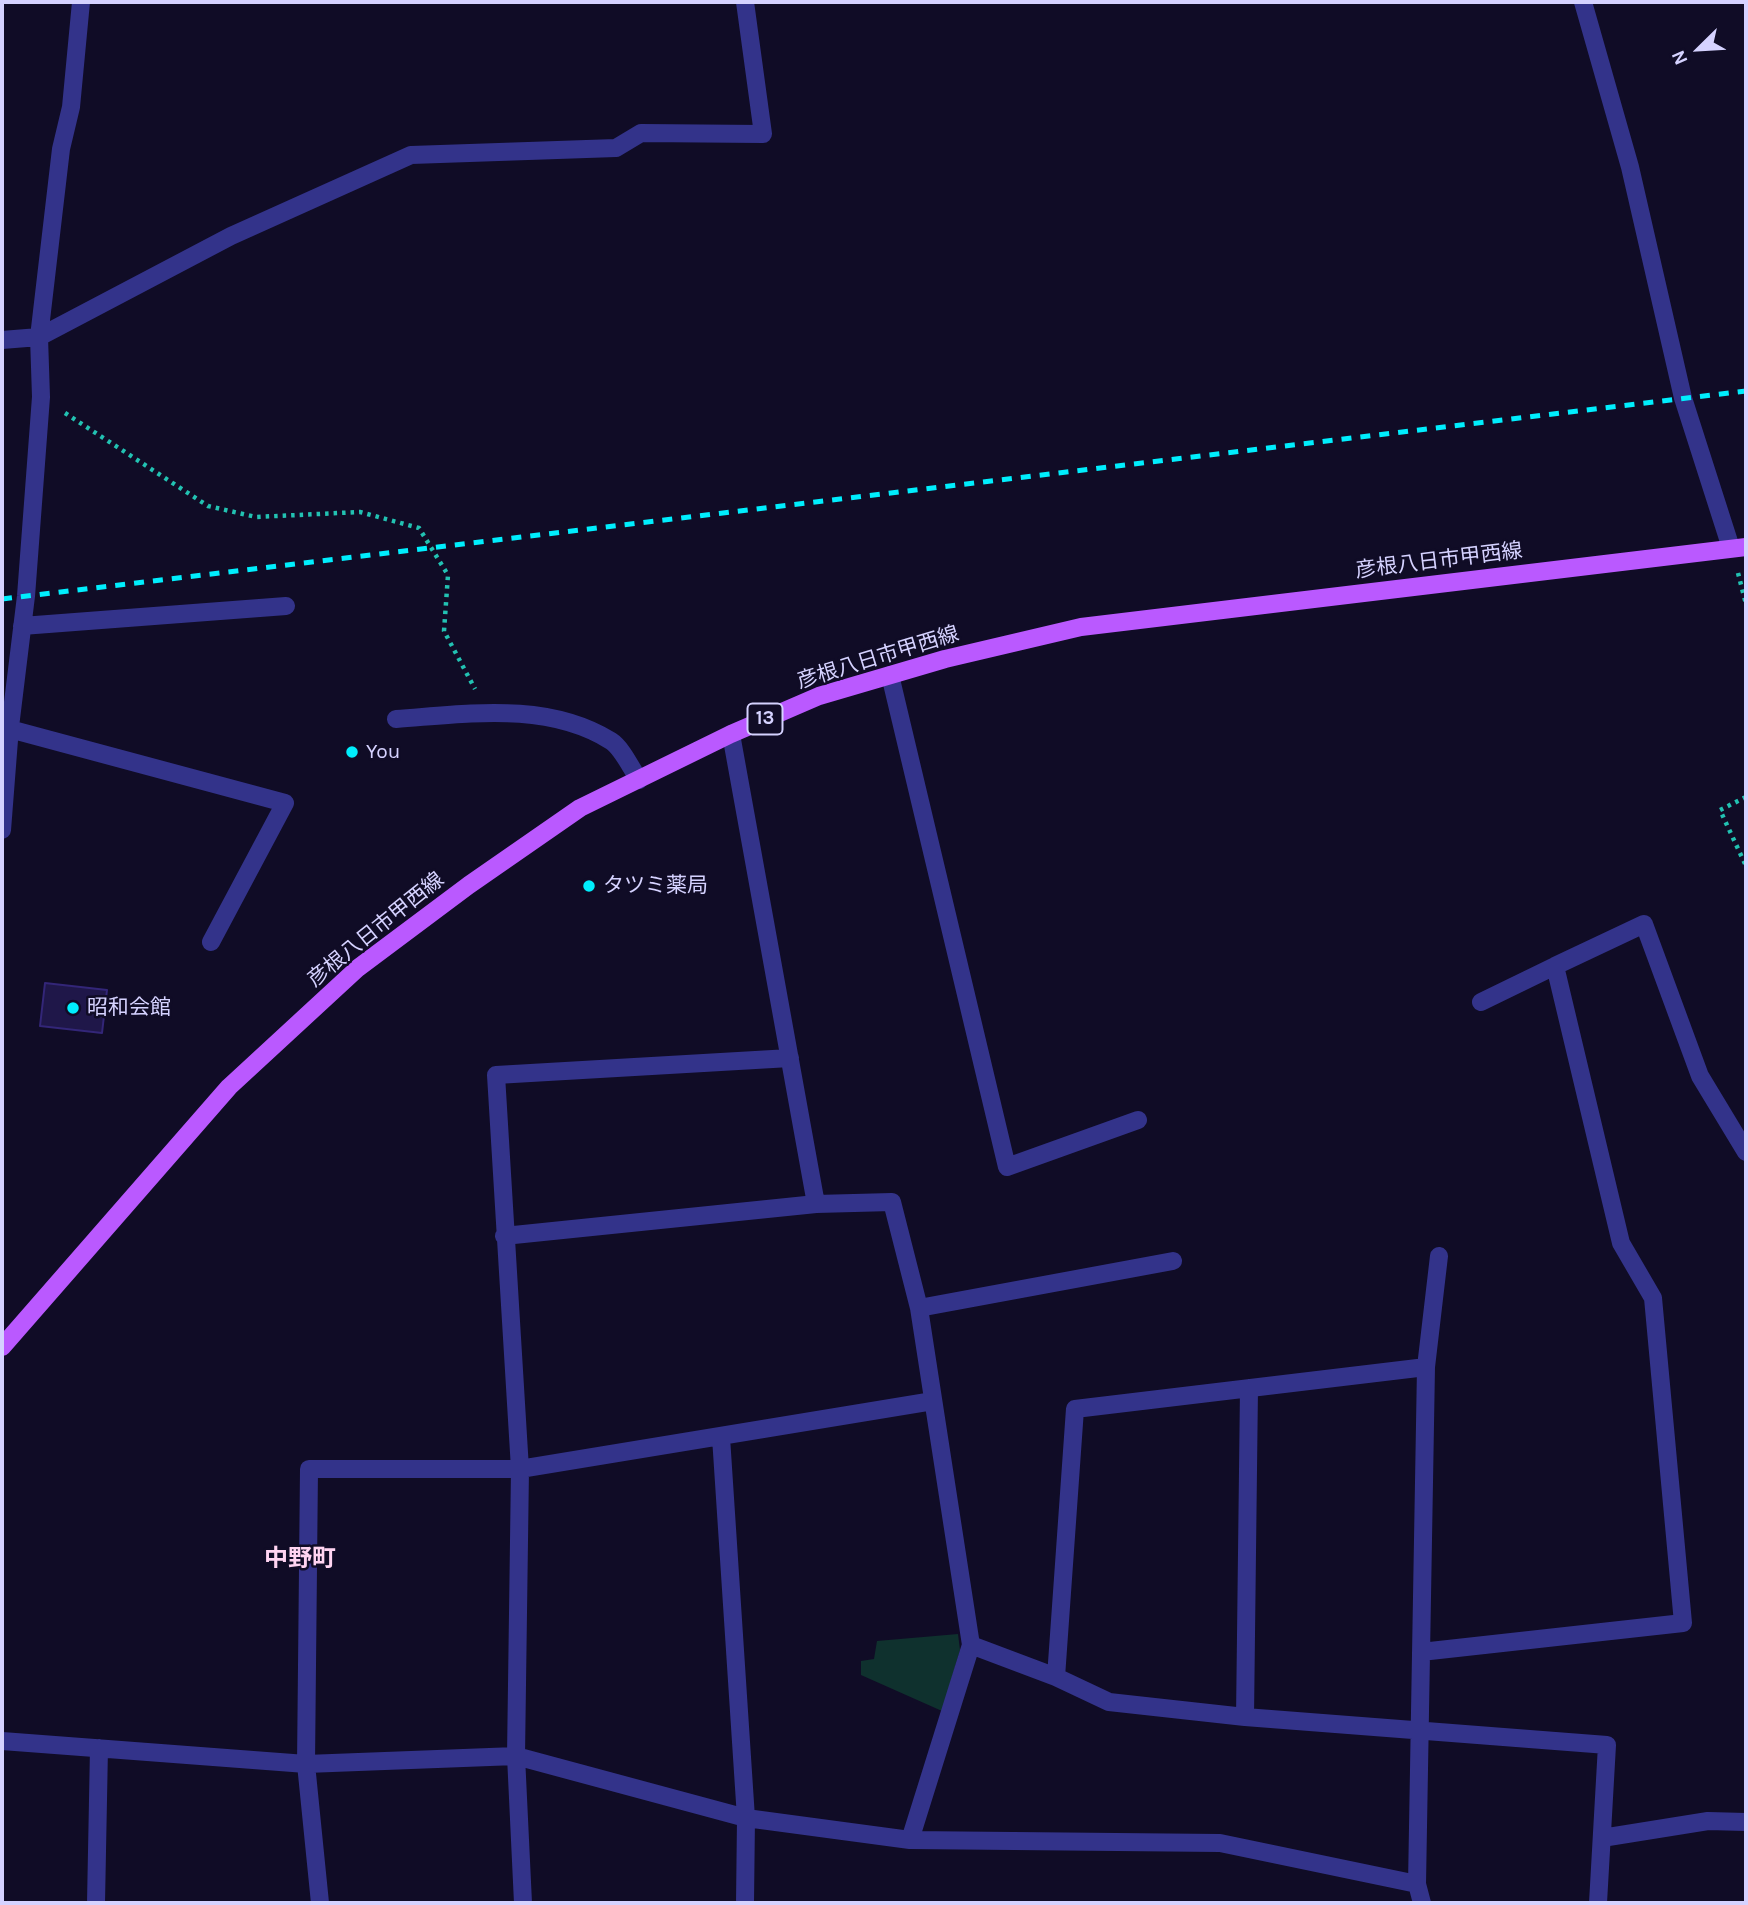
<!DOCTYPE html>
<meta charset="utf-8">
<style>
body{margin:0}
#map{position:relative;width:1748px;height:1905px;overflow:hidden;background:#100c26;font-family:Karla,sans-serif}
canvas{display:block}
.frame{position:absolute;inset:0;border:4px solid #d5d2ff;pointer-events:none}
.north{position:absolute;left:1664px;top:14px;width:70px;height:70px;-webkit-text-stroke:5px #100c26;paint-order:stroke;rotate:246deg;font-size:19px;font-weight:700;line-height:28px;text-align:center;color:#d5d2ff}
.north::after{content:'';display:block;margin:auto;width:24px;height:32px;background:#d5d2ff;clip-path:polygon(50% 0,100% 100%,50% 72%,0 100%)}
</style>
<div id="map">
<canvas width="1748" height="1905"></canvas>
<div class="frame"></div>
<div class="north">N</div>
</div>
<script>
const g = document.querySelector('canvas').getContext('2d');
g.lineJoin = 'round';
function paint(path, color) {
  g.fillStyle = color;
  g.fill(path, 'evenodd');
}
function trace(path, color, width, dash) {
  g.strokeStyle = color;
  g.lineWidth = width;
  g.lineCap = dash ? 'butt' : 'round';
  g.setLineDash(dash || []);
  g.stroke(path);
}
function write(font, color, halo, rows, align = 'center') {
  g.font = font + ' Karla,"Noto Sans JP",sans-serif';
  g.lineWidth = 5;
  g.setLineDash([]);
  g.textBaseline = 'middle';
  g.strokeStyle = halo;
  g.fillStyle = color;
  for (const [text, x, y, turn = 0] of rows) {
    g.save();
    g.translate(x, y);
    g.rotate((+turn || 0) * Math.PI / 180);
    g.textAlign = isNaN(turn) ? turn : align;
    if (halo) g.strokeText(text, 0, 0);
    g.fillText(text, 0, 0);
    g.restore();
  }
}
const green = new Path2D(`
 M958,1634L960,1650L942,1711L861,1675V1661L874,1659L877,1641Z`);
const building = new Path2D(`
 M45,983L107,990L102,1033L40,1026Z`);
const path = new Path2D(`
 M65,413L208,506L256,517L360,512L419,528L448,575L444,631L475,689
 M1738,573L1746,604
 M1746,797L1720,810L1746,866`);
const minor = new Path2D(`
 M1583,2L1630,167L1683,398L1731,548
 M2,340L39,337L231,236L411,155L616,148L641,133L763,134L745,2
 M22,626L286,606
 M890,675L1007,1167L1138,1120
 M396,719C467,714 547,701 611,741C622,748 631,768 639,780
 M2,727L285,803L211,942
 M731,734L816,1204
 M2,830L10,727L26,596L41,397L39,337L61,149L71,107L81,2
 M1481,1002L1555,966
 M504,1236L816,1204L892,1202L919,1308L971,1645L910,1840
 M919,1308L1173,1261
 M721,1437L746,1818L745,1903
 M971,1645L1056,1677L1109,1702L1245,1717L1607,1745L1598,1903
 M1421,1652L1683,1623L1653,1298L1621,1243L1555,966L1644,924L1700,1076L1746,1152
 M1056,1677L1075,1409L1426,1367
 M1245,1717L1249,1388
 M2,1741L306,1764L516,1756L746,1818L910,1840L1220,1843L1417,1884
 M1602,1838L1708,1821L1746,1822
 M96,1903L99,1748
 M320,1903L306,1764L309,1469H520L933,1401
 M523,1903L516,1756L520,1469L496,1075L790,1058
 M1422,1903L1417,1884L1426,1367L1439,1256`);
const major = new Path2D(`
 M2,1347L229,1087L358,968L469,885L580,808L731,734L819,696L945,659L1081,627L1746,547`);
const rail = new Path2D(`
 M2,599L1746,391`);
const markers = [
 [352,752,7,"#00eefd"],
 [589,886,7,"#00eefd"],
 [73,1008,7,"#00eefd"]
];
const shields = [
 [765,719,35]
];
const shieldNames = [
 ["13",765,719]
];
const streetNames = [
 ["彦根八日市甲西線",1439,561,-7],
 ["彦根八日市甲西線",878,658,-17],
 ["彦根八日市甲西線",376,930,-39]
];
const poiNames = [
 ["You",366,752],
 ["タツミ薬局",603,886],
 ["昭和会館",87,1008]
];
const quarterNames = [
 ["中野町",300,1559]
];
paint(green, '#0f312e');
paint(building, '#1f1749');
trace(building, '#332678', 2);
trace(path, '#22c2b2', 4.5, [3.5, 5]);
trace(minor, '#33338a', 18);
trace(major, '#ba59ff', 18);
trace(rail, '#00eefd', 5, [10, 9]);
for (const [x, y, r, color] of markers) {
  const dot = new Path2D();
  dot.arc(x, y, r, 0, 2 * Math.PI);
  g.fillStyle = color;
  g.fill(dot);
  trace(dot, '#100c26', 2.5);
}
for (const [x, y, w] of shields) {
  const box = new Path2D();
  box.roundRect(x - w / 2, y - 15.5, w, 31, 5);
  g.fillStyle = '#100c26';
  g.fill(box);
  trace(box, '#d5d2ff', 2);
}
write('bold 19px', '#d5d2ff', null, shieldNames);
write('21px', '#d5d2ff', '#100c26', streetNames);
write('21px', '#d5d2ff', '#100c26', poiNames, 'left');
write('bold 24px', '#ffd4f1', '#100c26', quarterNames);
</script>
